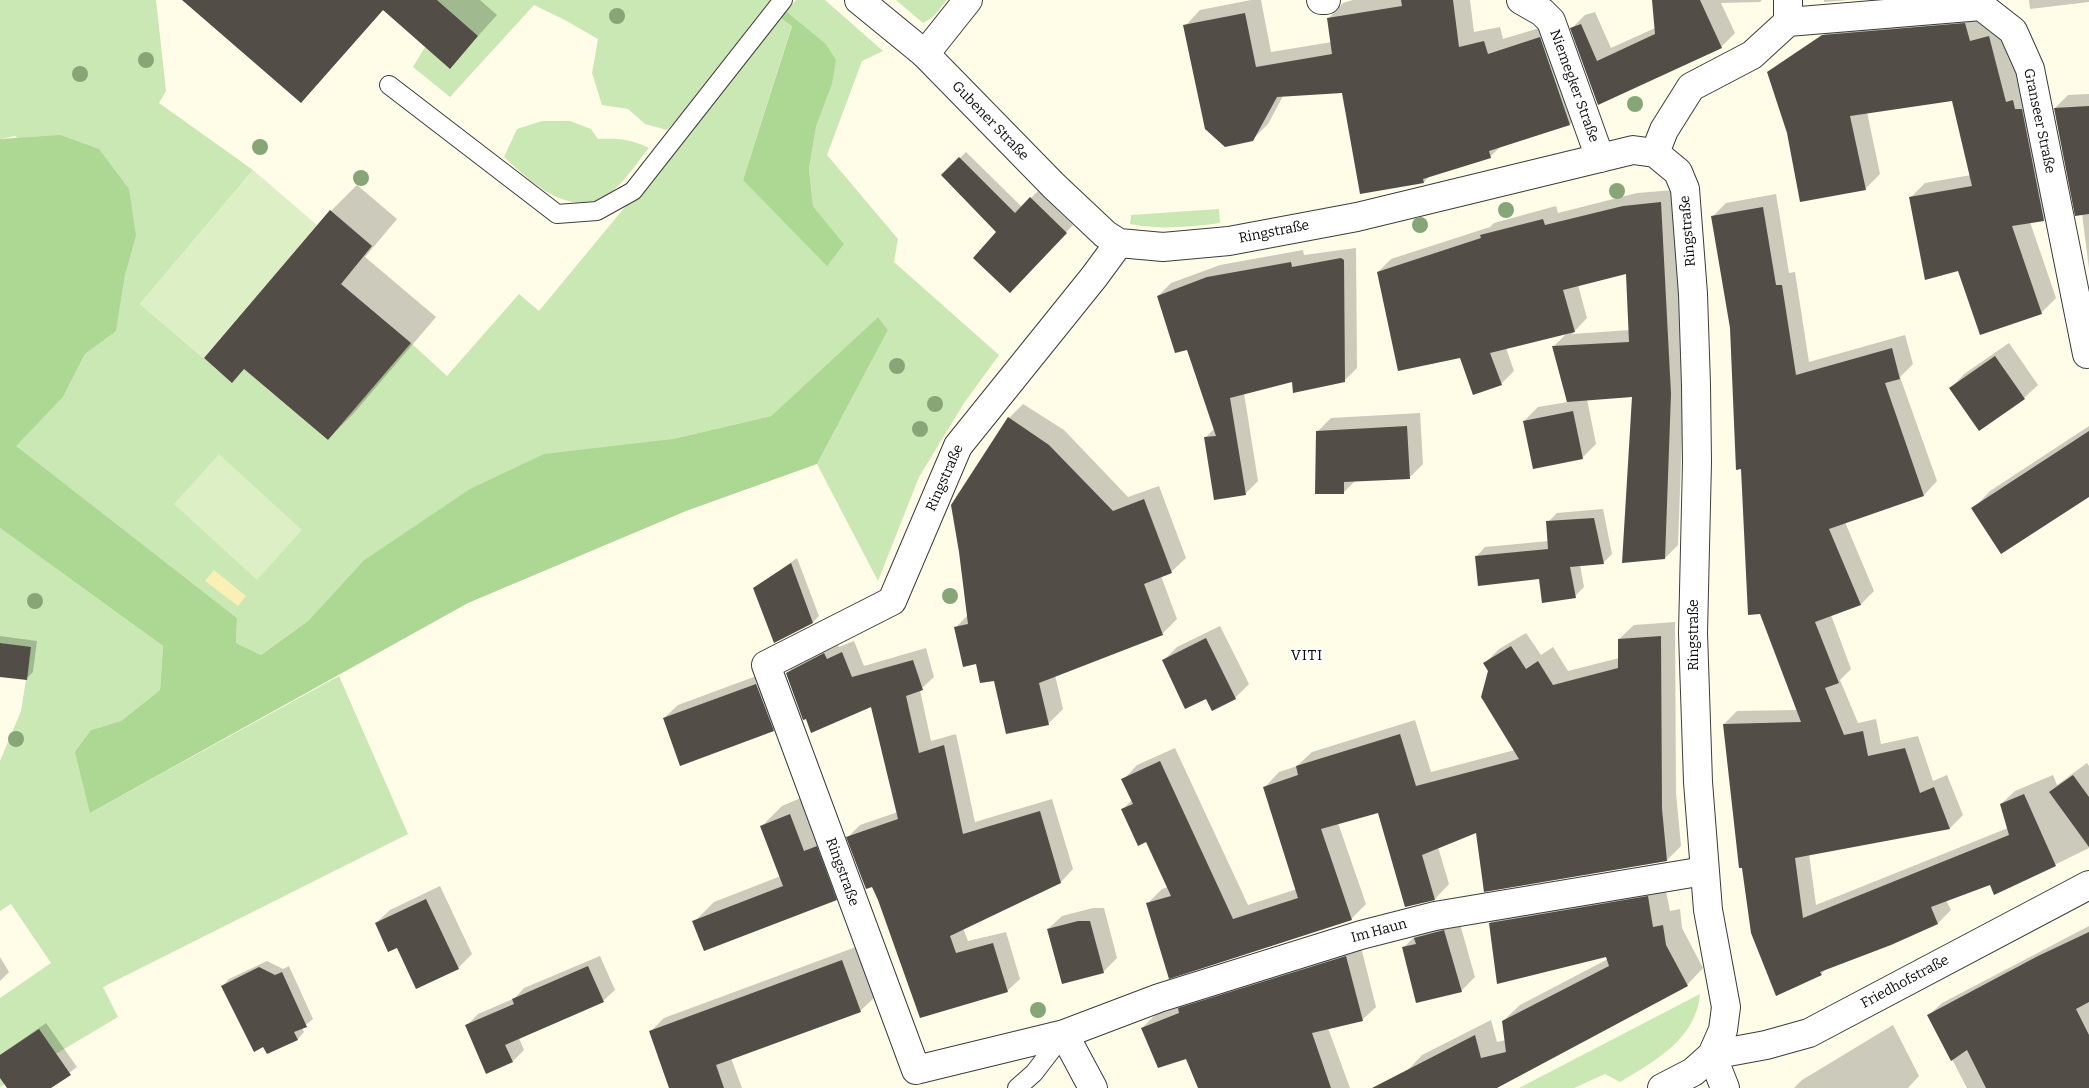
<!DOCTYPE html>
<meta charset="utf-8">
<style>
body{margin:0}
canvas{display:block;background:#fffce8}
</style>
<canvas width="2089" height="1088"></canvas>
<script>
const g = document.querySelector('canvas').getContext('2d');
g.lineJoin = 'round';
function paint(path, color) {
  g.fillStyle = color;
  g.fill(path, 'evenodd');
}
function trace(path, color, width, dash) {
  g.strokeStyle = color;
  g.lineWidth = width;
  g.lineCap = dash ? 'butt' : 'round';
  g.setLineDash(dash || []);
  g.stroke(path);
}
function write(font, color, halo, rows, align = 'center') {
  g.font = font + ' Bitter,serif';
  g.lineWidth = 5;
  g.setLineDash([]);
  g.textBaseline = 'middle';
  g.strokeStyle = halo;
  g.fillStyle = color;
  for (const [text, x, y, turn = 0] of rows) {
    g.save();
    g.translate(x, y);
    g.rotate((+turn || 0) * Math.PI / 180);
    g.textAlign = isNaN(turn) ? turn : align;
    if (halo) g.strokeText(text, 0, 0);
    g.fillText(text, 0, 0);
    g.restore();
  }
}
const green = new Path2D(`
 M0,0H156L166,91L159,103L253,170L140,304L232,382L244,369L328,440L411,343L447,376L519,294L539,311L781,18L792,25L743,180L844,244L813,206L809,169L816,127L832,84L825,43L786,11L796,0H825L883,51L862,61L827,155L898,239L894,262L999,355L964,403L919,477L878,581L817,464L888,330L878,317L771,416L673,439L363,561L308,621L261,655L236,643L237,618L15,446L63,397L85,354L116,330L125,276L136,236L15,136L0,139Z
 M437,0H780L779,6L667,130L645,124L628,109L602,105L592,73L598,39L565,20L534,5L450,97L413,67L425,47L450,68L478,36Z
 M896,0H947L933,17L923,23Z
 M542,121H570L591,129L598,139C617,138 631,139 649,148C638,161 624,183 611,192C572,222 531,182 504,157L517,129Z
 M1219,209L1220,223C1189,227 1161,230 1130,224L1131,215Z
 M0,528L163,646L160,690L121,721L91,730L90,813L339,676L408,834L103,987L118,1017L0,1087V998L51,963L11,904L0,911V761L21,711L31,648L0,643Z
 M1700,994C1696,1039 1655,1061 1620,1082L1605,1074L1574,1088H1519Z`);
const forest = new Path2D(`
 M786,11L825,43L836,60L832,84L816,127L809,169L813,206L844,244L827,266L743,180L792,26L781,18Z
 M60,135L99,149L129,189L136,236L125,276L116,331L85,354L63,397L16,446L237,618L236,643L261,655L308,621L363,561L470,489L544,454L673,439L771,416L878,317L888,330L817,464L686,511L468,603L90,813L75,752L91,730L121,721L160,690L163,646L0,528V139Z`);
const sand = new Path2D(`
 M214,570L246,596L238,606L205,581Z`);
const pitch = new Path2D(`
 M253,170L317,225L204,358L140,304Z
 M219,454L302,530L257,580L174,504Z`);
const shadow = new Path2D(`
 M192,0H480L497,15L450,67L384,9L301,102Z
 M1251,0H1261L1271,52L1332,42L1328,19L1343,3L1353,0H1470L1474,32L1500,27L1503,39L1556,23L1585,109L1570,124L1502,145L1490,157L1430,176L1424,182L1343,92L1283,96L1268,124L1252,140L1185,26L1200,10Z
 M1654,0H1762L1760,2L1721,3L1735,33L1721,47L1598,103L1572,28L1585,15L1595,12L1611,48L1655,28Z
 M1824,0H1849L1824,2Z
 M2029,0H2089V2L2030,9Z
 M1980,9L1985,27L2004,22L2059,205L2044,220L2030,222L2056,298L2041,313L1959,269L1910,198L1925,183L1971,175L1953,99L1867,112L1880,174L1865,189L1824,35L1839,20Z
 M2089,94V145L2055,108L2068,95Z
 M966,152L1022,207L1038,191L1073,225L1010,292L998,232L943,175Z
 M2089,162V269L2082,213Z
 M357,185L397,219L365,257L436,317L354,413L328,439L245,368L232,381L206,358L331,211Z
 M1674,190L1684,380L1678,545L1665,558L1633,395L1587,399L1596,444L1582,458L1524,421L1538,407L1568,402L1553,347L1567,333L1506,348L1514,371L1501,384L1460,357L1378,272L1391,259L1490,227L1494,223L1556,206L1558,213L1637,193ZM1627,273L1630,330L1572,334L1587,318L1578,285Z
 M1776,194L1789,273L1795,272L1809,362L1905,335L1913,364L1900,377L1937,481L1924,495L1845,522L1874,591L1861,604L1831,615L1851,669L1840,680L1858,723L1876,719L1881,744L1918,736L1933,781L1947,775L1963,815L1950,828L1809,854L1816,905L2008,828L2001,804L2015,791L2053,775L2057,785L2087,763L2089,766V848L1995,894L1990,883L1946,900L1951,910L1938,923L1827,968L1821,974L1724,724L1737,711L1798,710L1742,468L1731,328L1713,216L1726,203Z
 M1356,248L1357,368L1344,381L1293,380L1244,393L1258,481L1246,493L1205,438L1215,428L1188,349L1158,296L1171,283L1220,265L1303,250L1304,255Z
 M2009,343L2038,385L2024,398L1951,388L1964,374Z
 M1023,404L1064,430L1128,497L1159,486L1186,558L1171,572L1161,576L1177,619L1162,634L1055,675L1063,709L1048,724L977,663L956,627L968,615L1009,418Z
 M1420,413L1423,464L1409,478L1356,480L1343,493L1317,432L1331,418Z
 M2089,426V496L1973,509L1990,491Z
 M1603,509L1612,554L1603,563L1580,565L1584,587L1575,596L1540,578L1476,557L1485,547L1549,541L1548,522L1557,513Z
 M797,558L819,616L813,622L755,588Z
 M1675,622L1676,793L1681,846L1667,860L1478,831L1438,847L1449,884L1435,899L1406,906L1378,812L1338,823L1366,904L1351,919L1170,977L1148,903L1162,889L1168,887L1147,840L1123,809L1132,800L1123,780L1137,765L1175,748L1248,905L1297,889L1265,787L1279,772L1297,766L1312,752L1415,720L1431,772L1515,750L1489,671L1484,664L1499,649L1526,633L1541,655L1553,647L1568,671L1619,658V639L1634,625Z
 M1220,626L1249,684L1235,698L1206,697L1163,661L1177,647Z
 M0,636L37,641L33,672L26,679L0,676Z
 M854,641L864,666L926,648L934,677L920,690L931,741L956,734L975,822L1052,799L1073,869L1061,882L963,928L968,941L1006,932L1020,979L1007,991L921,1016L873,885L848,837L860,825L898,812L872,705L787,673L799,661L837,642L839,647Z
 M770,671L787,716L773,730L664,718L678,705Z
 M810,794L856,879L836,899L694,922L714,902L781,876L762,826L782,806Z
 M1664,881L1670,911L1680,909L1682,928L1703,968L1687,985L1487,1088H1414L1406,1072L1422,1055L1491,1020L1497,1042L1506,1040L1503,1021L1520,1005L1608,959L1606,955L1490,923L1506,907Z
 M440,886L472,954L458,968L397,946L376,923L390,910Z
 M1093,908H1104L1117,958L1103,972L1048,929L1062,916Z
 M1458,917L1475,977L1461,991L1403,948L1417,934Z
 M2089,926V1088H1967L1929,1015L1942,1003Z
 M1360,943L1376,1007L1362,1020L1328,1028L1350,1088H1199L1187,1057L1142,1028L1156,1014L1185,1003Z
 M856,947L874,998L860,1011L731,1058L742,1088H670L650,1032L664,1018Z
 M600,956L615,990L603,1001L519,1038L524,1050L513,1061L466,1026L478,1014L515,998L524,988Z
 M0,957L9,972L0,981Z
 M267,961L283,969L289,966L313,1019L302,1028L304,1032L298,1039L267,1052L223,986L229,979Z
 M46,1023L77,1067L49,1088H8L0,1076V1055Z
 M1893,1025L1919,1076L1908,1088H1794L1802,1080Z`);
const building = new Path2D(`
 M182,0H437L478,36L450,69L383,10L301,103Z
 M1401,0H1453L1459,47L1484,41L1488,54L1540,37L1570,125L1489,151L1491,158L1423,179L1424,183L1360,194L1342,93L1277,97L1253,141L1225,147L1205,129L1183,25L1245,13L1256,67L1332,54L1327,18L1402,6Z
 M1652,0H1700L1722,48L1598,105L1570,28L1581,24L1597,61L1655,34Z
 M1965,23L1970,41L1989,36L2006,102L2013,100L2015,109H2022L2044,221L2012,226L2042,314L1980,335L1958,271L1925,280L1909,197L1972,186L1952,101L1850,116L1866,190L1800,202L1787,133L1767,72L1822,35Z
 M2089,106V214L2075,216L2054,108Z
 M959,157L1015,213L1030,197L1067,233L1010,293L973,258L996,232L941,175Z
 M1661,202L1671,394L1665,559L1622,563L1632,397L1567,402L1552,346L1629,342L1626,274L1563,290L1575,332L1490,353L1502,385L1473,395L1460,358L1398,371L1377,272L1481,238L1480,235L1543,219L1545,225L1623,206Z
 M1763,207L1776,285H1782L1796,375L1892,348L1900,379L1885,383L1924,496L1829,529L1861,605L1815,622L1839,683L1825,688L1844,735L1863,731L1868,756L1905,748L1920,793L1934,787L1950,829L1795,858L1803,918L2009,835L2000,804L2024,794L2056,866L1994,895L1990,885L1931,907L1938,924L1891,945L1820,972L1822,975L1776,996L1751,933L1742,868H1739L1723,724L1801,722L1760,614L1748,615L1741,469L1736,470L1730,328L1711,216Z
 M330,210L372,246L341,284L411,343L328,440L244,369L232,383L204,358Z
 M1341,258L1344,260L1345,382L1293,393L1292,382L1230,398L1246,495L1214,500L1204,437L1216,436L1187,350L1175,353L1157,296L1207,277L1291,262L1292,267Z
 M1995,356L2025,399L1979,431L1949,388Z
 M1573,411L1583,459L1533,469L1523,421Z
 M1008,417L1049,445L1113,511L1144,499L1172,573L1144,584L1163,635L1039,683L1049,725L1006,734L994,681L980,683L976,664L963,667L954,627L968,624L959,552L951,505Z
 M1407,426L1410,479L1344,482V494H1315L1316,431Z
 M2089,431V497L2001,554L1971,508Z
 M1594,518L1604,564L1570,567L1576,598L1542,603L1539,579L1478,586L1475,556L1548,549L1546,521Z
 M791,563L813,623L774,643L753,588Z
 M1661,636L1662,809L1667,861L1484,892L1476,833L1422,855L1435,900L1405,907L1378,813L1321,829L1352,920L1169,979L1146,903L1171,896L1146,842L1138,846L1121,809L1133,804L1121,779L1160,761L1233,919L1298,898L1263,787L1298,775L1296,766L1400,734L1416,786L1519,759L1481,697L1488,671L1483,663L1511,646L1526,669L1538,661L1553,685L1618,668V639Z
 M1206,638L1236,699L1212,711L1206,699L1185,709L1162,660Z
 M0,643L31,647L27,680L0,677Z
 M842,652L852,677L913,660L923,690L906,696L919,753L944,745L963,834L1040,811L1061,883L950,936L956,953L993,943L1008,992L920,1018L878,900L872,887L866,889L846,837L898,819L871,707L811,733L806,719L803,720L786,673L824,653L827,659Z
 M756,684L774,731L680,766L663,718Z
 M2073,775L2089,797V847L2049,792Z
 M790,814L804,851L817,846L837,900L704,951L692,921L783,886L760,826Z
 M1648,896L1653,927L1663,925L1666,945L1688,986L1497,1088H1372L1475,1035L1481,1058L1506,1052L1502,1021L1609,966L1606,957L1497,984L1489,923Z
 M426,899L459,969L416,989L397,948L388,952L375,923Z
 M1078,921H1090L1104,973L1062,984L1047,929Z
 M1444,930L1462,992L1416,1003L1402,947L1416,944L1414,938Z
 M2089,932V1002L2076,1009L2089,1035V1088H1986L1967,1050L1951,1061L1927,1015L2038,956Z
 M1346,956L1363,1021L1312,1033L1331,1088H1198L1186,1059L1158,1068L1141,1028L1179,1013L1178,1008Z
 M842,960L861,1012L716,1065L724,1088H669L649,1031Z
 M588,966L604,1002L505,1045L513,1062L486,1074L465,1025L514,1004L512,999Z
 M259,967L275,975L282,972L307,1027L294,1032L298,1040L267,1054L263,1047L254,1052L221,986Z
 M39,1029L71,1075L51,1088H7L0,1078V1055Z`);
const service = new Path2D(`
 M389,85L557,214L597,211L633,191L783,0
 M1017,1088L1034,1073L1064,1034`);
const minor = new Path2D(`
 M1321,0H1326
 M1521,0L1542,12L1551,21L1600,158
 M1788,22L1981,6L2013,31L2030,69L2087,354
 M925,54L968,0
 M1655,153L1664,130L1691,87L1752,55L1788,22V0
 M1064,1034L1093,1088
 M916,1070L766,665L892,601L958,446L1094,277L1119,243
 M916,1070L1064,1034L1159,998L1361,935L1435,916L1704,871
 M1725,1088L1712,1055L1766,1045L1809,1033L2089,885`);
const tertiary = new Path2D(`
 M859,0L925,54L1054,186L1105,234L1119,243L1163,247L1229,241L1357,217L1633,150L1655,153L1678,172L1685,189L1693,294L1696,385L1697,462L1693,633L1698,782L1708,910L1726,1007L1723,1030L1712,1055L1693,1072L1662,1088`);
const trees = [
 [617,16],
 [146,60],
 [80,74],
 [1635,104],
 [260,147],
 [361,178],
 [1617,191],
 [1506,210],
 [1420,225],
 [897,366],
 [935,404],
 [920,429],
 [950,596],
 [35,601],
 [16,739],
 [1038,1010]
];
const streetNames = [
 ["Niemegker Straße",1574,86,70],
 ["Gubener Straße",990,121,46],
 ["Granseer Straße",2039,121,78],
 ["Ringstraße",1688,231,-95],
 ["Ringstraße",1274,232,-11],
 ["Ringstraße",945,478,-66],
 ["Ringstraße",1694,635,-90],
 ["Ringstraße",842,872,70],
 ["Im Haun",1379,931,-15],
 ["Friedhofstraße",1905,982,-28]
];
const neighbourhoodNames = [
 ["VITI",1307,656]
];
paint(green, '#cae8b3');
paint(forest, '#acd893');
paint(sand, '#faf0b5');
paint(pitch, '#ddefc5');
paint(shadow, '#0003');
paint(building, '#534d47');
trace(service, '#3d3d3d', 20);
trace(minor, '#3d3d3d', 30);
trace(tertiary, '#3d3d3d', 30);
trace(service, '#fff', 18);
trace(minor, '#fff', 28);
trace(tertiary, '#fff', 28);
g.fillStyle = '#87a678';
for (const [x, y] of trees) {
  g.beginPath();
  g.arc(x, y, 8, 0, 2 * Math.PI);
  g.fill();
}
write('14px', '#0a0a0a', '#fff', streetNames);
g.letterSpacing = '1px';
write('15px', '#0a0a0a', '#fff', neighbourhoodNames);
g.letterSpacing = '0px';
</script>
